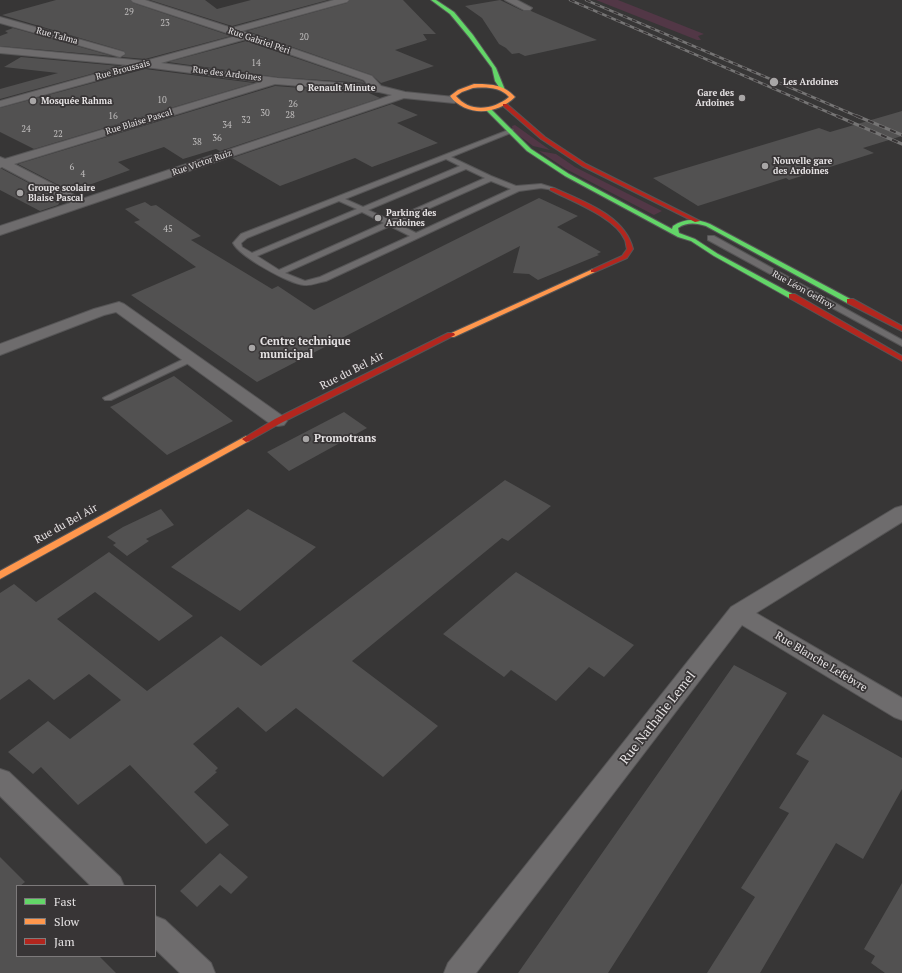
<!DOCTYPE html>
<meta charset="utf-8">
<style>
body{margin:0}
#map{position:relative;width:902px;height:973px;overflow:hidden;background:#373636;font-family:"PT Serif",serif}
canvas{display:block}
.legend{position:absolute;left:16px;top:885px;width:140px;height:72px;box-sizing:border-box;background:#383536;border:1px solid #7d7a7b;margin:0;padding:5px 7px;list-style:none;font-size:12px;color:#e5e2e3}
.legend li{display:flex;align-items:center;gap:8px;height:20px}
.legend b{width:20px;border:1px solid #7d7a7b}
</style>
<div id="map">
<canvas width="902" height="973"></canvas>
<ul class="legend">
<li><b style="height:5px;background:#63d668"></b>Fast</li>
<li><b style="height:5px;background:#ff974d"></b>Slow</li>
<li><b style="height:5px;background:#b3261e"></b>Jam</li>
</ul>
</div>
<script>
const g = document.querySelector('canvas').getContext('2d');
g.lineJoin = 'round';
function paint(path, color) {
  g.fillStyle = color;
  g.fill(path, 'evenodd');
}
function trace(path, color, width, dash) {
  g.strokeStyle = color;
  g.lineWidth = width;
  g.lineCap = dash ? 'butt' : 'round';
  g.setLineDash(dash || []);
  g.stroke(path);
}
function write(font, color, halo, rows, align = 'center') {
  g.font = font + ' "PT Serif",serif';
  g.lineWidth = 3.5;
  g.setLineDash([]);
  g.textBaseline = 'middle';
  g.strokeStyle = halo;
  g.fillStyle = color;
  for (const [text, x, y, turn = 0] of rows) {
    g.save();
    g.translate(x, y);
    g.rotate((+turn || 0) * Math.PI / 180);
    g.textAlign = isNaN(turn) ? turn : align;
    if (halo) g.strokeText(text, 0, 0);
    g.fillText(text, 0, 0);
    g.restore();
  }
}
const green = new Path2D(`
 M596,0H618L704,34L698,36L701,40H697Z
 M515,125L550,150L533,146L513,131L512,126Z
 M539,151L556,154L575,167L662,211L654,215L566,169Z`);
const building = new Path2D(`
 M56,0H130L133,3L231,36L145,59L122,57L126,54L124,51L2,15Z
 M150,0H205L217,9L251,0H328L232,26Z
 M350,0H403L436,34H423L427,40L395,50L434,66L381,83L372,75L247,31L347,3Z
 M500,0L523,11H531L597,40L525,56L519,53L512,54L506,48L499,44L482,18L465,6Z
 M13,28L112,56L0,46V36L8,33L5,31Z
 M246,41L363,81L365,83L277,77L168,62Z
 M21,57L120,66L0,99V89L58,73L4,67Z
 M145,69L254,83L34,149L0,132V108Z
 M275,86L369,93L380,98L220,151L216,149L183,159L164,147L118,162L130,170L78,189L71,186L68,190L18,164Z
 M392,104L418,115L397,123L438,143L372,167L355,158L280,186L232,158Z
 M902,111V136L863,148L874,153L789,180L786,178L698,206L653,178L819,128L830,132Z
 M0,169H2L61,200L58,205L40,211L0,190Z
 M539,198L578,216L557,227L601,252L597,254L599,255L538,280L529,274L513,273L520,246L257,382L131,295L196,267L134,222L140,220L125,209L145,202L151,206L156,205L201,236L191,240L272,289L278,286L314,310Z
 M174,376L233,421L167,455L110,407Z
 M344,412L367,428L289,471L267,452Z
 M505,480L551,506L508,541L502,538L352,661L438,726L383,777L296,708L266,732L238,707L193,744L218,768L215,771L217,772L194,792L229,825L206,844L130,765L78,805L41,767L33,774L8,752L48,721L70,739L121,700L89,674L54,700L29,679L0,700V593L14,584L36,602L109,552L193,616L159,641L95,592L57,619L147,691L221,636L261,666Z
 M161,509L174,525L146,539L149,541L127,556L113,545L116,543L107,537L123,527Z
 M248,509L316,547L240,611L171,567Z
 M516,572L634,645L604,677L589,667L556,701L511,670L504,677L443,634Z
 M734,665L787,693L608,973H518Z
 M823,714L902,758V789L863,859L836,843L760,973H707L755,897L741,888L789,813L779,808L809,761L796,754Z
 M220,853L248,877L231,894L220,885L197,907L180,891Z
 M0,857L25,882L20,886H17V956H99L116,973H0Z
 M902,883V973H885L871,963L875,956L864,949Z`);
const lane = new Path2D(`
 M511,129L513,130V132L451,157L491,176L516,186L541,184L554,188V190L541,188L519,191L326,281C319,282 311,286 304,285C289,284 239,256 233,243L241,234ZM446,159L460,166L363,207L345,199ZM466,169L485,178L390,220L368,210ZM491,181L511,189L416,233L396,223ZM339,201L357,209L252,253L242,247L241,243L247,238ZM362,212L384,223L279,270L257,256ZM390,226L410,236L320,277L305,281L285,273Z
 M708,236H714L902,340V346L708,240Z
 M190,356L194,359L193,361L111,400H105L103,398Z`);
const street = new Path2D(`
 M131,0H145L232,28L334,0H349L347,2L242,31L372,76L381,86L405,92L454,97L460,100L454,103L404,98L0,235V226L70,203L2,167L0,168V157L5,159L261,82L145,67L0,107V101L128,65L0,53V47L145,61L236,36L133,2ZM246,39L364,80L368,85L277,78L161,63ZM275,84L379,92L392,95L82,199L14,164Z
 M505,0H517L532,8L530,10H524Z
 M0,17L124,52L125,54L120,57L0,23Z
 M119,302L124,304L284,417L287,421L284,425L278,426L272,425L116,312L104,315L0,355V344L94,309Z
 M902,506V522L756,613L902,698V720L894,717L742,625L476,973H444L448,963L731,607L895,508Z
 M0,769L9,772L120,877L124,886H91L0,796Z
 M155,916L165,920L211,963L215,973H180L155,949Z`);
const fast = new Path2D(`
 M431,0H436L454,12L473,35L496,68L505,90H501L495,81L492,68L469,37L450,14Z
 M486,108H490L531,149L569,174L672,229L673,226C685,218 697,219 710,224L854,301L850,303H847L706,226C696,223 687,222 678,228L679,233L695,239L718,254L796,296L792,298H789L714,256L691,241L678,237L565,176L527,151L486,110Z`);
const slow = new Path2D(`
 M474,84C489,84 504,84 515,97C497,115 466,117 450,96L458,90ZM473,88C486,87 500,87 509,97C493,110 470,113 456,96L462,92Z
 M593,269L595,270V272L454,337H448L447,335Z
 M246,436L250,439L249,441L0,579V571Z`);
const jam = new Path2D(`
 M503,104H507L545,137L586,164L700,221L695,222L582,166L541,139L503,106Z
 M550,188H554C582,201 625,215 633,249L627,258L595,272H591V270L622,256L627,249C626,246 626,243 625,240C615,217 571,201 550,190Z
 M789,294H795L902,356V361L789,298Z
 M847,299H853L902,326V331L847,303Z
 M448,333H454L455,335L281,423L249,441L246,442L242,439L275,419Z`);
const railFar1 = new Path2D(`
 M570,0L839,117
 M586,0L859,117`);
const rail = new Path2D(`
 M837,116L902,144
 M857,116L902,135`);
const markers = [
 [774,82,5,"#a8a6a6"],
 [300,88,4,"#a8a6a6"],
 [742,98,4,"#a8a6a6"],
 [33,101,4,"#a8a6a6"],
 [765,166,4,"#a8a6a6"],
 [20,193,4,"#a8a6a6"],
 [378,218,4,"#a8a6a6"],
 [252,348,4,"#a8a6a6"],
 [306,439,4,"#a8a6a6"]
];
const numberNames = [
 ["29",129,12],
 ["23",165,23],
 ["20",304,37],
 ["14",256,63],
 ["10",162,100],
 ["26",293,104],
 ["30",265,113],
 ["28",290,115],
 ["16",113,116],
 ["32",246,120],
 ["34",227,125],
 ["24",26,129],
 ["22",58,134],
 ["36",217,138],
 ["38",197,142],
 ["6",72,167],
 ["4",83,174],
 ["45",168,229]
];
const farStreetnames = [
 ["Rue Talma",57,36,15],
 ["Rue Gabriel Péri",259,41,19],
 ["Rue Broussais",123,70,-15],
 ["Rue des Ardoines",227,74,7],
 ["Rue Blaise Pascal",139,122,-17],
 ["Rue Victor Ruiz",202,163,-19],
 ["Rue Léon Geffroy",803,290,29]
];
const farPoinames = [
 ["Les Ardoines",783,82],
 ["Renault Minute",308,88],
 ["Gare des",734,93,"right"],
 ["Ardoines",734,103,"right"],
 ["Mosquée Rahma",41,101],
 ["Nouvelle gare",773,161],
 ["des Ardoines",773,171],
 ["Groupe scolaire",28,188],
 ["Blaise Pascal",28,198],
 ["Parking des",386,213],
 ["Ardoines",386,223]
];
const poiNames = [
 ["Centre technique",260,342],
 ["municipal",260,355],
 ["Promotrans",314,439]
];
const streetNames = [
 ["Rue du Bel Air",352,371,-27],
 ["Rue du Bel Air",66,524,-29],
 ["Rue Blanche Lefebvre",821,662,31]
];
const nearStreetnames = [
 ["Rue Nathalie Lemel",658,718,-52]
];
paint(green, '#523746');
paint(building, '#525151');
trace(lane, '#565556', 2);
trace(street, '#565556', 2);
trace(fast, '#565556', 2);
trace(slow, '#565556', 2);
trace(jam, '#565556', 2);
paint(lane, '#6e6c6d');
paint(street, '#6e6c6d');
paint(fast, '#63d668');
paint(slow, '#ff974d');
paint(jam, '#b3261e');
trace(railFar1, '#757474', 2.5);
trace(rail, '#757474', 3);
trace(railFar1, '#383536', 1.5, [5]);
trace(rail, '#383536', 2, [6]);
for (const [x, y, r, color] of markers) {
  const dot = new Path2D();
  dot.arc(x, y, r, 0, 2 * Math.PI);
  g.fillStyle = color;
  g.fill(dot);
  trace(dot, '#383536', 1.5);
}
write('9px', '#c0bebe', null, numberNames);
write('9px', '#e5e2e3', '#383536', farStreetnames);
write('bold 9px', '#e5e2e3', '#383536', farPoinames, 'left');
write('bold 11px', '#e5e2e3', '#383536', poiNames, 'left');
write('11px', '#e5e2e3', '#383536', streetNames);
write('13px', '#e5e2e3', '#383536', nearStreetnames);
</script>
